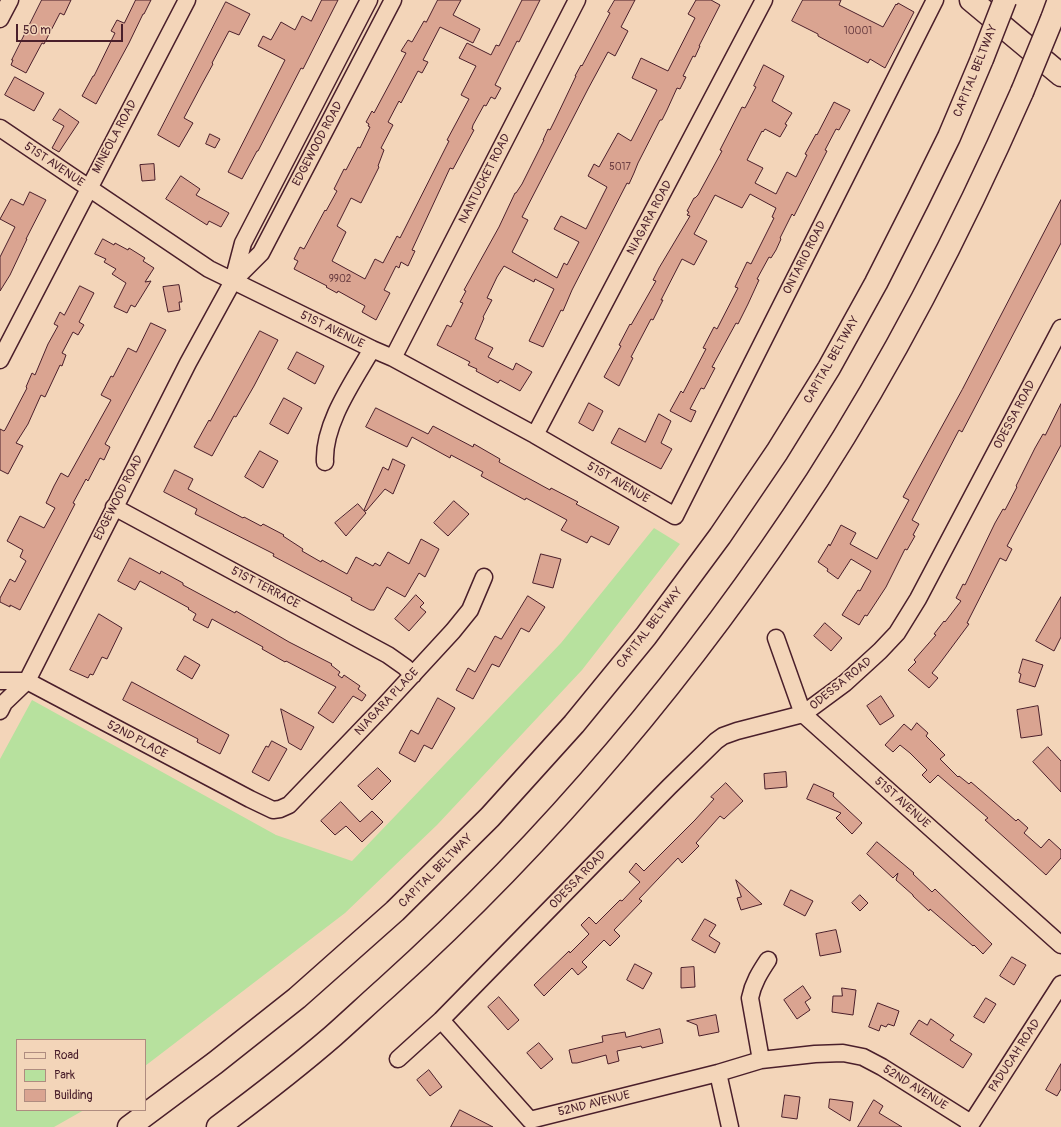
<!DOCTYPE html>
<style>
body{margin:0}
#map{position:relative;width:1061px;height:1127px;overflow:hidden;background:#f3d5b9;font-family:Pangolin,sans-serif}
canvas{display:block}
.legend{position:absolute;left:16px;top:1039px;width:130px;height:72px;box-sizing:border-box;background:#f3d5b9;border:1px solid #af8c80;margin:0;padding:5px 7px;list-style:none;font-size:12px;color:#4a1f2b}
.legend li{display:flex;align-items:center;gap:8px;height:20px}
.legend b{width:20px;border:1px solid #af8c80}
.scale{position:absolute;left:16px;top:24px;width:107px;height:18px;box-sizing:border-box;border:2px solid #4a1f2b;border-top:0;padding-left:5px;font-size:12px;line-height:14px;white-space:nowrap;color:#4a1f2b;-webkit-text-stroke:3px #f3d5b9;paint-order:stroke}
</style>
<div id="map">
<canvas width="1061" height="1127"></canvas>
<ul class="legend">
<li><b style="height:5px;background:#f3d5b9"></b>Road</li>
<li><b style="height:11px;background:#b7e19e"></b>Park</li>
<li><b style="height:11px;background:#daa491"></b>Building</li>
</ul>
<div class="scale">50 m</div>
</div>
<script>
const g = document.querySelector('canvas').getContext('2d');
g.lineJoin = 'round';
function paint(path, color) {
  g.fillStyle = color;
  g.fill(path, 'evenodd');
}
function trace(path, color, width, dash) {
  g.strokeStyle = color;
  g.lineWidth = width;
  g.lineCap = dash ? 'butt' : 'round';
  g.setLineDash(dash || []);
  g.stroke(path);
}
function write(font, color, halo, rows, align = 'center') {
  g.font = font + ' Pangolin,sans-serif';
  g.lineWidth = 3.5;
  g.setLineDash([]);
  g.textBaseline = 'middle';
  g.strokeStyle = halo;
  g.fillStyle = color;
  for (const [text, x, y, turn = 0] of rows) {
    g.save();
    g.translate(x, y);
    g.rotate((+turn || 0) * Math.PI / 180);
    g.textAlign = isNaN(turn) ? turn : align;
    if (halo) g.strokeText(text, 0, 0);
    g.fillText(text, 0, 0);
    g.restore();
  }
}
const green = new Path2D(`
 M654,528L680,544L582,670L437,825L345,913L145,1066V1040H17V1110H84L54,1127H0V759L32,700L276,835L352,861L561,643Z`);
const building = new Path2D(`
 M42,0H71L64,15L60,13L44,44L42,43L26,73L11,65L13,60H12Z
 M136,0H151L144,14H143L129,43L96,104L82,96L93,76H94L115,33L111,31L117,20L124,23Z
 M322,0H338L303,69L301,68L258,151H257L242,179L228,172L285,60L258,46L263,36L271,40L281,22L295,30L302,16L311,21Z
 M438,0H461L453,15L480,29L473,43L440,27L423,60L428,62L422,73L418,71L401,103L399,101L388,122L393,125L381,148L384,150L378,166L379,167L361,203L351,198L337,226L346,232L332,261L365,279L375,259L383,263L397,236L400,238L449,141L447,140L469,99L461,95L476,66L459,58L467,43L491,55L496,45L499,46L522,0H540L519,42L517,41L495,85L501,88L495,99L491,97L486,106L484,105L473,125L472,129L474,130L453,169L450,168L412,250L415,251L408,266L401,262L399,268L396,266L384,290L390,293L376,320L362,312L365,306L338,291L337,293L326,287L327,286L294,269L298,261L294,259L300,247L304,249L325,210L326,211L337,191L334,189L344,169L346,170L358,147L360,148L370,127L368,126L369,124L366,122L372,111L374,113L406,53L401,51L408,40L412,42L424,21L426,22Z
 M615,0H635L621,27L628,31L615,56L608,52L588,89L522,217L528,220L512,252L557,278L564,263L567,265L579,242L554,229L561,216L586,229L607,187L588,176L594,164L599,167L618,133L631,141L657,90L632,78L641,58L668,71L695,18L688,14L696,0H711L720,5L699,46H700L695,57L693,56L683,76L686,77L680,89L677,88L667,110L662,120H660L638,163L634,173L629,184L627,183L572,290L563,311L561,310L543,347L529,341L554,289L535,279L534,282L504,266L497,277L487,298L492,300L483,317L484,318L475,339L493,348L488,357L513,370L516,363L532,372L520,391L500,380L498,383L476,371L477,369L468,365L470,362L437,345L447,325L451,327L463,303L460,302L466,291L464,290L499,227L515,193H516L522,184L544,140H543L548,129L550,130L555,120L576,76H575L581,65L582,66L610,13L608,12Z
 M803,0H841L839,5L883,27L896,4L897,5L898,3L914,12L885,68L870,59L868,63L818,36V34L792,21Z
 M226,2L250,14L239,35L229,31L212,63L213,64L202,84L184,118L193,123L179,147L158,135Z
 M764,65L784,76L772,101L792,113L785,124L787,125L780,137L765,129L763,132L762,131L747,160L763,168L755,183L776,194L787,172L796,177L807,155L805,154L816,134L817,135L834,102L850,110L839,130L836,129L825,150L827,151L794,216L792,214L780,238L781,239L776,250L771,258L769,257L757,279L759,280L748,304L738,324L736,323L712,367L715,368L704,389L701,388L690,409L696,411L691,422L670,411L681,391L683,393L706,349L703,348L714,327L717,329L738,288L735,287L747,262L751,264L774,218L772,217L776,208L750,194L742,208L715,195L694,234L707,241L694,265L682,259L661,300H663L653,320L651,319L631,357L633,358L619,386L604,377L621,346L619,345L630,324L631,325L656,281L653,280L659,268L690,216L687,215L689,212L687,211L694,198H695L698,195L722,151L720,150L742,107L745,108L756,87L754,86Z
 M15,77L44,93L34,111L5,95Z
 M60,109L79,122L59,152L52,148L64,126L53,120Z
 M210,134L220,139L215,148L206,144Z
 M154,164L155,180L142,181L140,165Z
 M181,176L200,189L196,195L229,213L221,227L209,221L207,225L166,199Z
 M30,192L46,200L26,239H27L10,275L0,291V257L15,227L0,219L11,199L23,205Z
 M1061,200V243L962,432L959,430L912,520L919,524L913,535L915,536L907,550L905,549L886,587L867,616L865,615L859,625L842,615L858,590L860,591L871,571L851,559L838,579L827,571L828,569L818,562L829,544L830,546L841,525L856,533L850,544L877,559L909,500L903,497L962,390Z
 M103,239L114,245L115,243L128,250L129,248L145,258L143,261L154,268L145,282L151,281L135,307L131,305L127,313L114,307L126,283L112,274L116,269L104,262L106,259L95,254Z
 M179,285L182,302H179L180,310L168,312L163,287Z
 M80,286L94,293L79,322L84,325L78,335L73,332L62,353L66,355L62,366L60,365L45,397L41,395L28,424L16,443L23,446L8,474L0,470V429L4,431L5,430L27,388L26,387L32,373L35,375L48,344L58,326L54,324L60,312L64,315Z
 M151,323L166,330L105,444L110,447L104,460L100,458L88,481L86,479L73,503L75,504L20,610L10,605V607L0,602V598L10,579L15,582L26,561L20,557L23,550L7,541L20,516L44,528L55,508L46,503L54,486L61,473L68,477L111,400L101,395L111,376L113,377L128,348L136,352Z
 M260,331L278,340L254,386L236,417L234,416L212,456L194,447L209,420L210,421Z
 M297,352L324,366L315,384L288,369Z
 M284,398L302,408L288,434L270,424Z
 M589,403L603,411L593,431L579,423Z
 M1061,404V445L1007,546L1012,549L1006,561L1000,558L967,623L969,624L940,663L932,673L938,678L929,688L908,670L916,662L914,660L936,635L934,634L944,621L945,622L961,601L956,598L963,584L965,585L995,523L1003,509L1005,510L1017,487L1016,486L1035,448L1043,434L1045,435Z
 M376,408L428,434L433,426L473,447L474,444L500,459L499,462L550,490L551,488L578,502L576,504L619,527L609,545L591,536L587,543L561,530L567,520L526,498L525,500L481,476L483,472L451,455L450,458L412,437L407,447L366,427Z
 M659,414L671,421L661,443L672,449L661,469L611,443L619,428L645,442Z
 M260,451L278,461L263,488L245,477Z
 M393,459L405,465L393,494L385,489L366,511L364,510L383,467L388,470Z
 M175,470L193,479L188,489L243,518L244,517L261,526L263,524L284,535L283,536L303,549L302,551L321,562L322,560L347,574L356,557L373,566L375,563L380,566L388,552L409,564L421,539L439,549L425,577L419,573L405,597L387,587L374,610H370L351,600L352,598L273,556L274,554L195,514L197,509L164,492Z
 M454,501L469,514L448,536L434,523Z
 M358,504L366,513L346,536L335,523Z
 M541,554L561,559L553,588L533,583Z
 M130,558L160,574L161,571L183,583V585L235,613L236,611L289,642L332,664L331,665L340,672L338,675L342,678L344,675L360,686L358,689L366,695L362,701L353,696L333,723L318,713L336,687L286,661L285,662L262,649L263,647L212,619L208,628L193,620L196,614L188,609L189,608L140,581L135,590L118,581Z
 M416,595L424,603L420,607L426,612L409,631L395,619Z
 M528,596L545,607L529,632L521,628L499,667L492,664L473,699L456,690L468,668L475,672L495,636L501,639Z
 M1061,597V637L1054,651L1036,641Z
 M99,614L122,628L107,659L102,657L93,675L90,674L88,678L70,670Z
 M825,623L842,638L831,651L814,636Z
 M185,656L200,665L192,679L177,670Z
 M1023,659L1043,665L1035,687L1019,682L1021,674L1019,673Z
 M132,682L229,735L220,754L197,742L198,739L123,700Z
 M881,696L894,716L880,725L867,706Z
 M438,698L455,708L432,749L424,745L415,762L399,753L411,730L418,734Z
 M1038,706L1042,735L1021,738L1017,710Z
 M281,709L314,727L301,750L289,743Z
 M917,723L928,733L926,736L945,755L940,759L958,777L959,776L969,784L971,782L1016,821L1018,819L1028,828L1024,833L1041,848L1049,839L1061,850V858L1046,875L985,820L988,818L938,775L930,783L922,775L927,770L910,753L900,745L893,752L885,745L904,724L911,730Z
 M272,741L287,749L269,781L252,772L266,746L268,747Z
 M1048,747L1061,761V792L1033,762Z
 M378,768L391,781L372,800L358,786Z
 M786,772L787,787L765,789L764,774Z
 M726,783L743,801L724,819L720,816L696,843L699,846L682,863L678,858L639,899L642,901L614,930L620,936L610,946L604,940L582,962L587,967L578,975L572,968L544,996L534,985L569,951L570,953L589,934L581,925L589,917L596,924L620,900L622,901L640,882L629,872L636,863L644,871L695,820L714,799L711,797Z
 M814,784L834,793L833,796L862,823L852,834L836,818L841,813L807,799Z
 M341,802L360,822L372,811L383,822L362,842L346,826L335,835L321,821Z
 M877,842L914,873L913,874L932,892L935,889L992,944L983,954L974,945L973,946L930,909L929,911L913,896V895L896,880L898,873L893,878L867,854Z
 M736,880L762,904L741,910L737,898L741,897Z
 M791,890L813,901L805,916L784,905Z
 M860,895L868,903L860,911L852,903Z
 M705,919L716,925L709,936L720,943L715,953L692,940Z
 M836,930L841,952L820,956L816,934Z
 M1012,957L1026,965L1014,985L1000,976Z
 M635,964L652,973L643,989L627,980Z
 M694,967L695,987L681,988V968Z
 M803,986L811,998L805,1002L810,1010L797,1019L784,1000Z
 M842,988L856,990L853,1015L832,1012L833,996H842Z
 M499,997L519,1020L508,1030L488,1007Z
 M986,998L996,1004L984,1023L974,1017Z
 M878,1003L899,1011L894,1026L888,1024L886,1027L881,1025L879,1031L869,1027Z
 M716,1015L719,1032L699,1036L697,1025L687,1021Z
 M931,1019L954,1035L950,1040L972,1054L963,1068L910,1034L919,1020L927,1025Z
 M660,1029L663,1043L642,1048L641,1046L617,1051L619,1061L608,1064L606,1055L577,1063H572L569,1050L603,1042L602,1036L625,1032L626,1037Z
 M539,1043L553,1059L541,1069L527,1053Z
 M1061,1064V1089L1057,1096L1046,1090Z
 M429,1070L442,1087L430,1096L417,1080Z
 M785,1095L800,1097L797,1119L782,1117Z
 M830,1099L853,1102L850,1121L829,1108Z
 M874,1100L883,1106L879,1113L902,1127H858Z
 M460,1110L493,1127H451Z`);
const street = new Path2D(`
 M0,19L10,0
 M0,128L209,269L372,349L393,358L535,435L675,516L935,0
 M233,281L261,253L393,0
 M393,358L577,0
 M0,360L187,0
 M535,435L764,0
 M325,462C323,424 353,382 372,349
 M114,507L388,655L405,667L413,675
 M776,638L803,714L1061,945
 M0,681H27L250,799L273,810L280,809L289,805L383,707L453,631L470,610L484,577
 M0,711L4,703L27,681L188,363L233,281L243,243L369,0
 M441,1020L530,1120
 M398,1059L441,1020L669,787L716,741L723,736L737,731L803,714L845,683L880,651L897,633L918,599L1061,328
 M761,1060L750,998C753,983 760,972 768,960
 M718,1073L730,1127
 M530,1120L718,1073L761,1060L815,1054L843,1053L863,1057L882,1067L971,1123
 M969,1127L1061,984`);
const secondary = new Path2D(`
 M971,0L1061,75`);
const highway = new Path2D(`
 M1052,19L1059,0
 M129,1127L215,1063L297,998L395,911L490,817L574,724L646,636L720,536L777,452L829,368L876,283L918,200L949,137L982,59
 M218,1127C257,1098 296,1068 333,1036C351,1020 369,1003 387,987C552,838 696,666 817,480C896,357 963,226 1022,92`);
const highwayBridge = new Path2D(`
 M982,59L1005,0
 M1022,92L1052,19`);
const numberNames = [
 ["10001",858,31],
 ["5017",620,167],
 ["9902",340,279]
];
const streetNames = [
 ["CAPITAL BELTWAY",976,71,-68],
 ["MINEOLA ROAD",115,137,-62],
 ["EDGEWOOD ROAD",318,144,-62],
 ["51ST AVENUE",54,165,34],
 ["NANTUCKET ROAD",485,179,-63],
 ["NIAGARA ROAD",650,218,-62],
 ["ONTARIO ROAD",805,258,-63],
 ["51ST AVENUE",332,330,26],
 ["CAPITAL BELTWAY",832,360,-60],
 ["ODESSA ROAD",1015,415,-62],
 ["51ST AVENUE",618,483,30],
 ["EDGEWOOD ROAD",119,498,-63],
 ["51ST TERRACE",265,588,28],
 ["CAPITAL BELTWAY",650,628,-52],
 ["ODESSA ROAD",841,684,-39],
 ["NIAGARA PLACE",387,702,-47],
 ["52ND PLACE",137,740,28],
 ["51ST AVENUE",902,803,42],
 ["CAPITAL BELTWAY",436,871,-45],
 ["ODESSA ROAD",578,880,-46],
 ["PADUCAH ROAD",1015,1056,-57],
 ["52ND AVENUE",915,1088,32],
 ["52ND AVENUE",594,1104,-14]
];
paint(green, '#b7e19e');
paint(building, '#daa491');
trace(building, '#4a1f2b', 1);
trace(street, '#4a1f2b', 19);
trace(secondary, '#4a1f2b', 25);
trace(highway, '#4a1f2b', 25);
trace(street, '#f3d5b9', 16);
trace(secondary, '#f3d5b9', 22);
trace(highway, '#f3d5b9', 22);
trace(highwayBridge, '#4a1f2b', 25, []);
trace(highwayBridge, '#f3d5b9', 22);
write('10px', '#6e4044', null, numberNames);
write('12px', '#4a1f2b', '#f3d5b9', streetNames);
</script>
